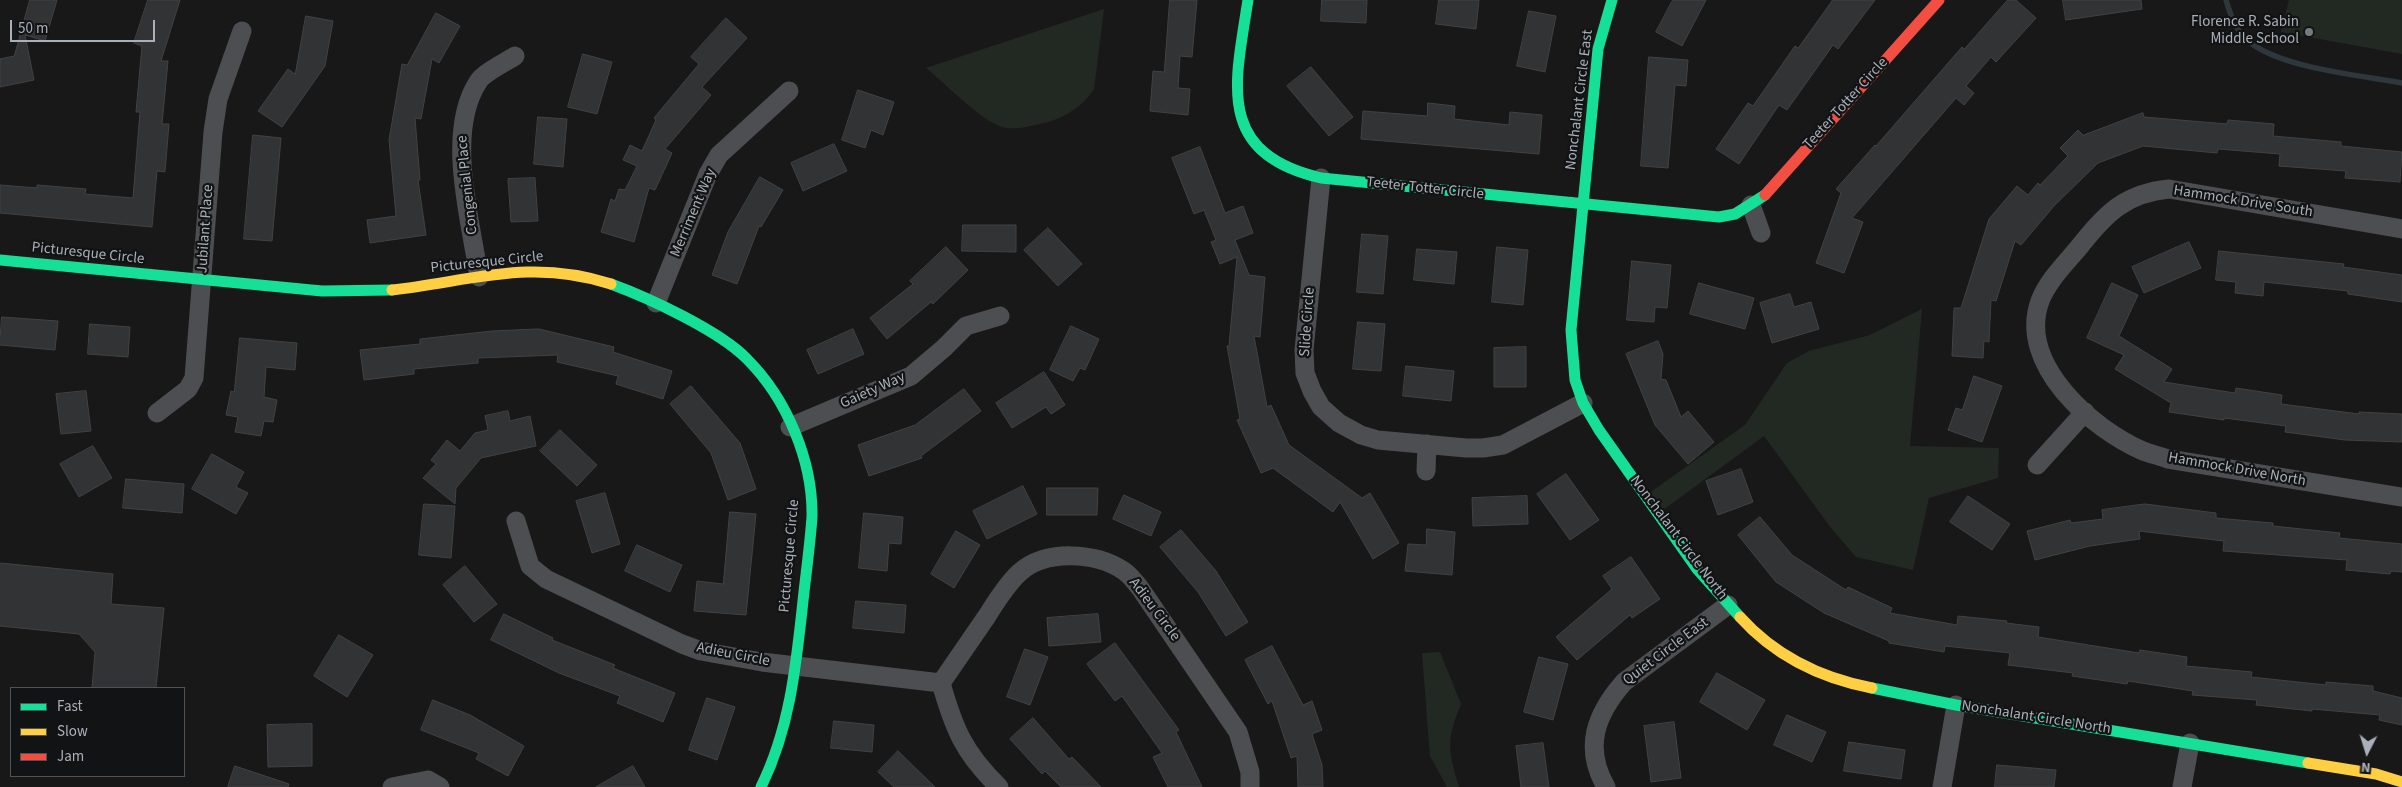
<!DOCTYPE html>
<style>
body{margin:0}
#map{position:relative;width:2402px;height:787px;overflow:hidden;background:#181818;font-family:"Source Sans 3",sans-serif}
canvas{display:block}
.legend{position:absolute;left:10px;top:687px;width:175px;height:90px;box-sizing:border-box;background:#121314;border:1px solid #4f5256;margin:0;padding:6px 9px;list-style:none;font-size:15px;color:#aab0b9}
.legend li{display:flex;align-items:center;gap:10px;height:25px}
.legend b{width:25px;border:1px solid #4f5256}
.north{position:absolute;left:2342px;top:727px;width:50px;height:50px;-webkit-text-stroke:4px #121314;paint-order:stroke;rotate:185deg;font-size:14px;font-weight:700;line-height:20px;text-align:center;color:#aab0b9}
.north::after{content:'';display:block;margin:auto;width:18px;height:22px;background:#aab0b9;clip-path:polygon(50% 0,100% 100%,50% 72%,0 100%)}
.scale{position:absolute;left:10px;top:20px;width:145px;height:22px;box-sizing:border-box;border:2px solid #aab0b9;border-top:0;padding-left:6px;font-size:15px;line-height:18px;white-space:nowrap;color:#aab0b9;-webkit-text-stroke:4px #121314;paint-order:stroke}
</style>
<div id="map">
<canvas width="2402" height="787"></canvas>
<ul class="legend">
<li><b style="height:6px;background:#16e098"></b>Fast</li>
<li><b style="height:6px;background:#ffcf43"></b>Slow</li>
<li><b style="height:6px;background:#f24e42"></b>Jam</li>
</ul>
<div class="north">N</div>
<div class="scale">50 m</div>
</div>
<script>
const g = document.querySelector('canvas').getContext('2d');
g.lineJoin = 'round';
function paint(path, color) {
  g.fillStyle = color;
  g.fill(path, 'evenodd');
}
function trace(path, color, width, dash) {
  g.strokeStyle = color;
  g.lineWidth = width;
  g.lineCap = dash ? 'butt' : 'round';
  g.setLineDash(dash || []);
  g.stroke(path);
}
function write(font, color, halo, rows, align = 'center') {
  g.font = font + ' "Source Sans 3",sans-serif';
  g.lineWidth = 4.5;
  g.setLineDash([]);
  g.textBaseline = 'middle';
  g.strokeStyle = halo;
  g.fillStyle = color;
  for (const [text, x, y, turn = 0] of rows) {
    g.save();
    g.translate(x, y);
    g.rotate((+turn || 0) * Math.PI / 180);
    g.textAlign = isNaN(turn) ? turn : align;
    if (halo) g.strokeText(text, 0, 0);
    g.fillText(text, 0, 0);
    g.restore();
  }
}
const green = new Path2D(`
 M2289,0H2402V54L2281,32Z
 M1104,9L1094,89C1084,105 1066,117 1048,122C1034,125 1016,131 1002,127C980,120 945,83 926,68Z
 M1922,309L1910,446L1999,448L1998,478L1929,498L1913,570L1856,557L1831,528L1764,436L1659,513L1645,496L1745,425L1787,363L1809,351L1870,335Z
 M1440,652L1461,704C1446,740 1448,750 1459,787H1447L1430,756L1422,653Z`);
const stream = new Path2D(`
 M2226,0C2230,14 2235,28 2245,38C2275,68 2360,75 2402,83`);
const building = new Path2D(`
 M30,0H57L45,41L25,35L34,80L0,87V59L14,56Z
 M148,0H180L161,61H168L162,124H169L165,172L157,171L152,227L0,213V185L37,188V185L86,189L85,194L133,198L140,112H136L142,46L134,43Z
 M1170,0H1197L1192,57L1180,56L1178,88L1190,89L1188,115L1150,111L1153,71L1164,72Z
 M1322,0H1367L1366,23L1321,21Z
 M1439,0H1479L1476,29L1436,24Z
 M1673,0H1706L1682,46L1656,32Z
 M1833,0H1875L1838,49L1833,45L1787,110L1779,105L1739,164L1716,149L1748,103L1753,106L1795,46L1798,48Z
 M2008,0H2016L2036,18L1996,62L1991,57L1966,86L1974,93L1964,105L1956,98L1852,218L1863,222L1844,273L1816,263L1841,193L1836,189L1875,145L1876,146L1962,47L1964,49Z
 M2063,0H2141L2142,9L2066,20Z
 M1529,11L1556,16L1545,72L1517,66Z
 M436,13L460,26L439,63L432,59L421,119L415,118L420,180H418L426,235L370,243L367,220L396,216L389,140L402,64L407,65Z
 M306,16L333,21L325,66L282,127L258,111L288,69L295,74Z
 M726,18L747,38L702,87L711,95L665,149L672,153L655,190L649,188L634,242L601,232L611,199L615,201L619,189L625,190L637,166L623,160L630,145L642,151L656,120L654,118L699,64L691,57Z
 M583,54L612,62L597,114L568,107Z
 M1649,57L1688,60L1686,86L1675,85L1668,168L1641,166Z
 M1311,67L1353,117L1329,136L1287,86Z
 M858,90L894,102L883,135L871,130L865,148L842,140Z
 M1428,103L1455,106L1454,119L1509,125L1510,112L1542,115L1539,154L1361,139L1363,111L1427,116Z
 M2143,113L2144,117L2227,124L2228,120L2274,124L2273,136L2341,142V146L2402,152L2400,182L2345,178L2346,171L2279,166L2280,154L2218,149L2217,153L2143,146L2098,163L2054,206L2021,245L2015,241L1996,301L1991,300L1989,342L1984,341L1983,358L1952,356L1954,308H1961L1989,219L2017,186L2028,195L2038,183L2040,185L2068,156L2060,148L2078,130L2083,135Z
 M538,117L567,119L563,167L534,164Z
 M253,135L281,138L272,241L244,239Z
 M834,144L847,171L803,191L791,163Z
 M1200,147L1225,213L1243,206L1253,233L1235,240L1249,275L1265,277L1260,337L1254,336L1267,407L1271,405L1289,445L1362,498L1370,493L1399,543L1373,559L1340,502L1333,512L1273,468L1261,473L1237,420L1240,419L1227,346H1229L1237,257L1220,264L1211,242L1216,240L1204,210L1194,214L1172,158Z
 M760,177L783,190L761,227L759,226L737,284L712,275L728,232Z
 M535,178L538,221L511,222L508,179Z
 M963,225H1016V252L962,251Z
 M1048,228L1082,264L1058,286L1024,250Z
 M1362,234L1388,236L1383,294L1357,292Z
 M2189,242L2201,268L2144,293L2132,267Z
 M946,247L968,270L933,304L931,302L887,339L870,318L913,284L910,281Z
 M1497,247L1528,250L1523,305L1492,302Z
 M1417,249L1457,252L1454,284L1414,280Z
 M2219,251L2344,264L2343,267L2402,275V302L2348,294V291L2264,282L2263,296L2235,293L2236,282L2216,280Z
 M1632,261L1671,265L1667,308L1655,307L1654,322L1627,320Z
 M1699,283L1754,298L1745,329L1690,314Z
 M2112,283L2138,295L2119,336L2172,369L2164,382L2235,393L2236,388L2282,395L2281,404L2359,414V412L2402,414V442L2345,440L2285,432L2286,426L2224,418V420L2169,412L2171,403L2115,369L2124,355L2087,338Z
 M1790,294L1794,307L1811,302L1819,329L1772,343L1760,303Z
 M2,317L58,321L55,350L0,345Z
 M1358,322L1385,324L1381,371L1353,369Z
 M90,324L130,327L128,357L88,354Z
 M1071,326L1099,339L1085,370L1080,368L1073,381L1050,370Z
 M539,329L614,347L613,352L672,371L663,399L616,384L618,376L557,362L558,355L478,358V363L414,369V374L364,380L360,350L420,344V339L492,331Z
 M853,329L864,354L818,374L807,350Z
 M240,338L297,343L295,370L266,367L264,397L277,400L273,422L264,421L261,436L235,432L238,417L226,415L231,391L234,392Z
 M1658,341L1663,354L1661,379L1666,380L1681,417L1688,411L1714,442L1688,464L1655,425L1626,354Z
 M1526,347V387H1494V348Z
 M1406,366L1454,371L1451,401L1403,396Z
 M1044,372L1065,405L1051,414L1046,407L1012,428L996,403Z
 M1974,376L2002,386L1982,442L1948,430L1956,408L1962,410Z
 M691,386L740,443L756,489L728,500L711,453L670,404Z
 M964,389L981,411L921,456L922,458L869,476L858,445L915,425Z
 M86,391L91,431L61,434L56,394Z
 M508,411L510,421L530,416L536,446L481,458L456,488L455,504L423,478L436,464L431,460L447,440L460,451L475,433L488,430L485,416Z
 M560,430L597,465L577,486L540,451Z
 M93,446L112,478L79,497L60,464Z
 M212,454L244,472L236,487L248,493L236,514L192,489Z
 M1741,469L1753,502L1718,515L1706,481Z
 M1566,474L1599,520L1570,540L1537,494Z
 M126,479L184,484L182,513L123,508Z
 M1023,486L1037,514L987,539L973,511Z
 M1047,488H1098L1097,515H1047Z
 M605,493L620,544L592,553L576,501Z
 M1124,495L1161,512L1151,536L1113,519Z
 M1527,496L1528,524L1473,526L1472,498Z
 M1968,496L2010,524L1992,550L1950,522Z
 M424,504L455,506L451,558L419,555Z
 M2145,504L2216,513V518L2273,523V526L2340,533L2339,538L2402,544V572L2391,571L2390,574L2346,570L2347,560L2223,551L2224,541L2139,531L2140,539L2090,546L2035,560L2027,531L2070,520L2071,523L2103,519L2102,510Z
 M730,512L756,514L746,615L694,611L697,581L723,584Z
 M864,513L903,517L901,544L889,543L887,571L859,568Z
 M1760,517L1792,555L1846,590L1848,587L1892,608L1890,613L1957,625L1958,616L2007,621L2006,623L2039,627L2038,637L2139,653L2140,650L2187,657L2186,666L2252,672L2251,677L2326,685V682L2373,686V691L2402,698V725L2379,720L2380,715L2312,709V711L2256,705L2257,700L2192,695L2193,691L2128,681L2127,684L2072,676L2073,673L2008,665L2010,653L1945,646L1944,652L1889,643V641L1824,613L1776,582L1738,535Z
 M1427,529L1455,532L1452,575L1405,571L1408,544L1426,545Z
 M1181,530L1216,571L1248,622L1226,636L1198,592L1160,547Z
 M956,531L980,545L954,588L931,574Z
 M637,545L682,565L670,592L625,571Z
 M1631,557L1660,599L1632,618L1630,615L1577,660L1556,637L1612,589L1603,576Z
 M0,563L113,574L111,604L164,608L156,688H92L95,652L79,634L0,626Z
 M465,566L497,604L474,622L443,585Z
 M856,601L906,605L904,633L853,628Z
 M504,614L553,638L552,640L615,665L613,668L675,693L663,722L617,703L620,696L559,673L491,640Z
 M1098,614L1101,642L1049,646L1047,618Z
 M339,635L373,655L347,697L314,676Z
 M1115,643L1179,730L1176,732L1202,787H1168L1153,757L1162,753L1122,696L1115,701L1087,664Z
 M1272,646L1303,705L1312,701L1322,730L1312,734L1322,765L1323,787H1298L1297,756L1291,758L1272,701L1268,704L1245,660Z
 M1025,649L1048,657L1030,705L1007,697Z
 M1539,657L1568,664L1553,720L1524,712Z
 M1717,673L1765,700L1747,730L1700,702Z
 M707,698L735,707L717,760L689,750Z
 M433,700L470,715L524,746L508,776L476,759L479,753L421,730Z
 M1787,715L1826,732L1812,762L1774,745Z
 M1033,718L1069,759L1072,757L1101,787H1061L1045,771L1042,774L1010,739Z
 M834,721L874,725L872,752L831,748Z
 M1674,722L1681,778L1651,782L1644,726Z
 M312,724V766L268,767L267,725Z
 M1849,742L1905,750L1901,779L1844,771Z
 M1543,743L1549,787H1521L1516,746Z
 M898,751L935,787H894L878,772Z
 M1997,765L2056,770L2054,787H1995Z
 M235,766L289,784L288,787H228Z
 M633,766L645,787H596Z`);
const street = new Path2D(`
 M1321,178L1304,350L1305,373L1312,391L1321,407L1339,423L1361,435L1378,440L1466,448H1483L1503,445L1583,403
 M1751,205L1761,233
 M2402,229L2169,189C2126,193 2106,213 2080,246C2066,263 2048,280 2040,301C2017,364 2092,429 2143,451C2151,454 2160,456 2168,459L2402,497
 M479,277C471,221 445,133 478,82C483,73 506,62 515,56
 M656,303L708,174L719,155L789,91
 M157,413L188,389L194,378L213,132L218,99L242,31
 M790,427L911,376L944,348L966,326L1000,316
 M2037,465L2085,412
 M1426,471L1427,444
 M516,521L530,566L546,579L682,644L701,651L762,662L941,683
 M392,787L428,780L440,787
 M999,787C964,753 954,729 941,683C956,661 972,638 987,616C996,602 1006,585 1019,573C1045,549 1096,552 1124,571C1130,575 1135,582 1140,588L1238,732L1250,772V787
 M1606,787C1583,747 1596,714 1624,682L1728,605
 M1942,787L1956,705
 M2182,787L2190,743`);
const fast = new Path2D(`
 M1248,0C1235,84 1215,153 1321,178L1719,217L1735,214L1765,195
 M1612,0L1598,49L1571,330L1575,380L1583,403L1599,430L1697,569L1740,617
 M0,260L322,291L392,290
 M611,284C649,298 720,331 747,359C787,399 813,461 812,517C810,545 806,573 803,601C796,666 790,728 761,787
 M1872,688L1956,705L2308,763`);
const slow = new Path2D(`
 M392,290C472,281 530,258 611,284
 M1740,617C1776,657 1820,678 1872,688
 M2308,763L2376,774L2402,782`);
const jam = new Path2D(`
 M1765,195L1939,0`);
const markers = [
 [2309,32,5,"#777b81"]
];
const poiNames = [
 ["Florence R. Sabin",2299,23],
 ["Middle School",2299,40]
];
const streetNames = [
 ["Nonchalant Circle East",1580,100,-83],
 ["Teeter Totter Circle",1846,104,-48],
 ["Congenial Place",468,185,-96],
 ["Teeter Totter Circle",1425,189,6],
 ["Hammock Drive South",2243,202,9],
 ["Merriment Way",694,213,-67],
 ["Jubilant Place",206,229,-86],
 ["Picturesque Circle",88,254,6],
 ["Picturesque Circle",487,263,-6],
 ["Slide Circle",1308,322,-86],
 ["Gaiety Way",873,391,-24],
 ["Hammock Drive North",2237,470,10],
 ["Nonchalant Circle North",1678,538,53],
 ["Picturesque Circle",790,556,-85],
 ["Adieu Circle",1154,610,53],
 ["Quiet Circle East",1666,652,-37],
 ["Adieu Circle",733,655,11],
 ["Nonchalant Circle North",2036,718,9]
];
paint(green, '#222922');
trace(stream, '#2e373b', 5.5);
paint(building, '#323334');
trace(building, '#414244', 1);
trace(street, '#4d4e51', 19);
trace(fast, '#16e098', 11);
trace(slow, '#ffcf43', 11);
trace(jam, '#f24e42', 11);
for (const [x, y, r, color] of markers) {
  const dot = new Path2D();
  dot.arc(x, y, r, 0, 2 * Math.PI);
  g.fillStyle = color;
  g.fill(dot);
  trace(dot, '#121314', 2);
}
write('15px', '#aab0b9', '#121314', poiNames, 'right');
write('15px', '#aab0b9', '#121314', streetNames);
</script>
